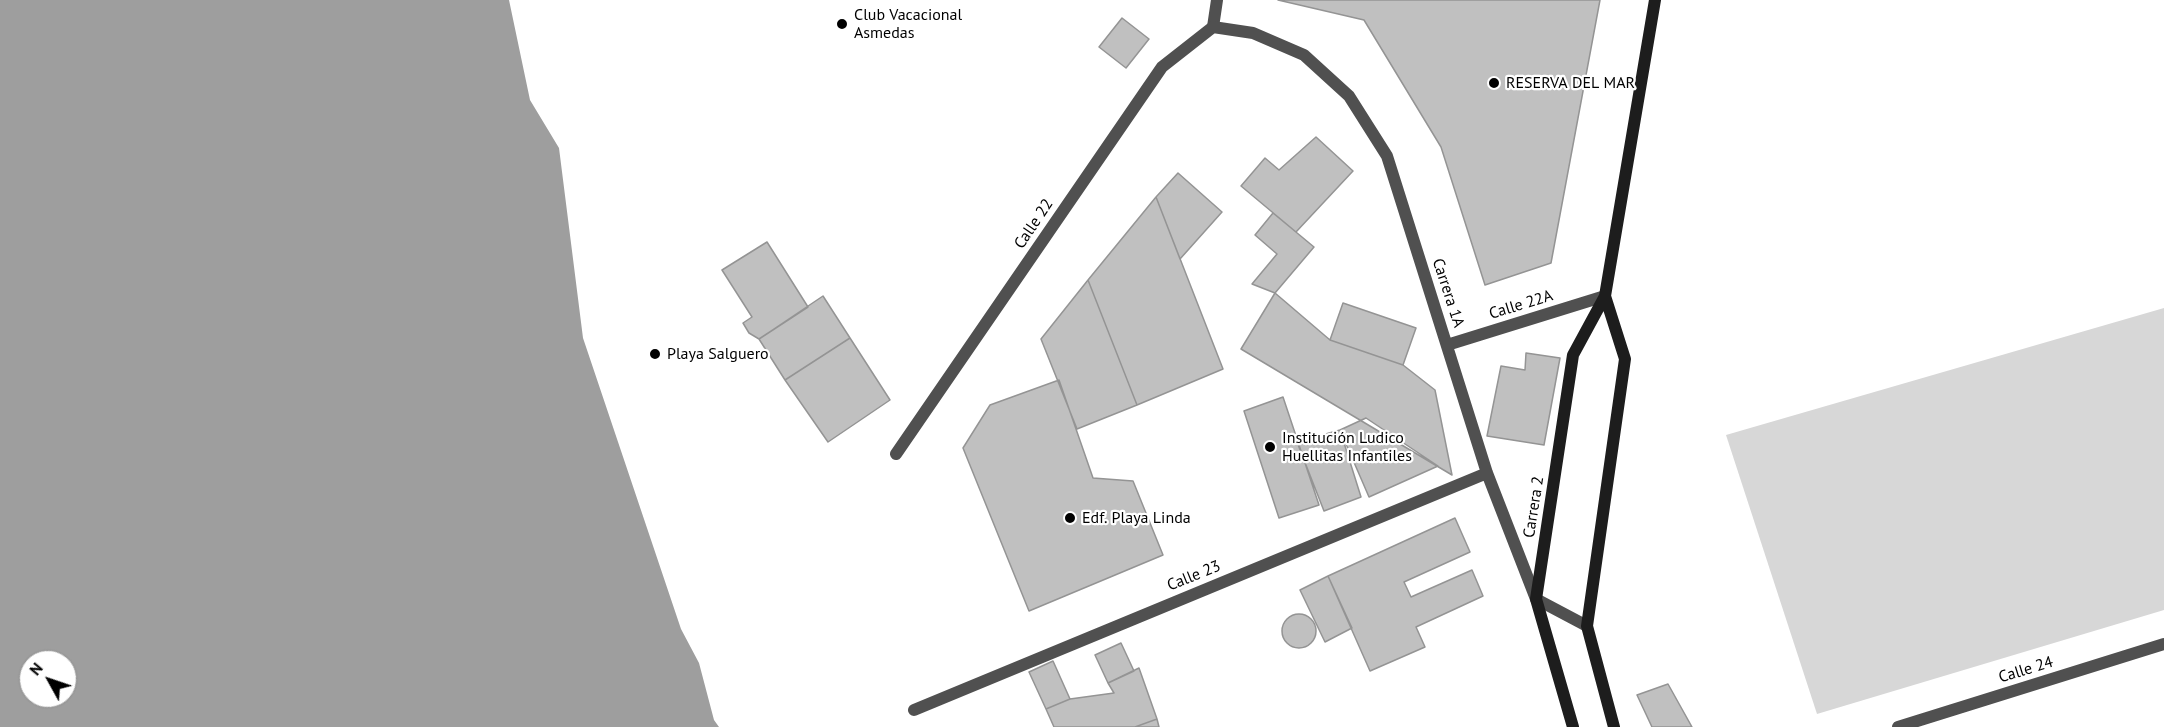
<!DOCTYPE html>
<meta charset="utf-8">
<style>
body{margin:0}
#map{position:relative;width:2164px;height:727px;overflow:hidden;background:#fff;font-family:"PT Sans",sans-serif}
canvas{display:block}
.north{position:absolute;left:18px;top:649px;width:60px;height:60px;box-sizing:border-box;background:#fff;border:2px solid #999;border-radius:50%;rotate:310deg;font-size:16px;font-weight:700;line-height:24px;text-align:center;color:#000}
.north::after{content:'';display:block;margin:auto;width:21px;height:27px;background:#000;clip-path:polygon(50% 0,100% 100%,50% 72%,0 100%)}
</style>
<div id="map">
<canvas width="2164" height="727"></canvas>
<div class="north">N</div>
</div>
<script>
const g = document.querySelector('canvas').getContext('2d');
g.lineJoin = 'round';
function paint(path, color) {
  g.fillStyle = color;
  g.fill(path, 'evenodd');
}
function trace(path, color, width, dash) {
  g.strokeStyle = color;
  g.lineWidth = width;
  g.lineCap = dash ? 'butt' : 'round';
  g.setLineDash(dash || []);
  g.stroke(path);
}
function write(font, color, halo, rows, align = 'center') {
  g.font = font + ' "PT Sans",sans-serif';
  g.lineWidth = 4.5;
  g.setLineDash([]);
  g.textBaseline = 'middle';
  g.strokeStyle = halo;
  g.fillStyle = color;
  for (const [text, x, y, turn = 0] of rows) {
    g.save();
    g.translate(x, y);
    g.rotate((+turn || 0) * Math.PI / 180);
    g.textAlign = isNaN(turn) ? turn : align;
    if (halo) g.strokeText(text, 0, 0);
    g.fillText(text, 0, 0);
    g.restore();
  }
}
const green = new Path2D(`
 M2164,308V610L1817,714L1726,435Z`);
const water = new Path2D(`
 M0,0H509L530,100L559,148L583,338L681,629L699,663L714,720L719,727H0ZM30,661H66V697H30Z`);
const building = new Path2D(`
 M1278,0H1600L1551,263L1485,285L1441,147L1364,20Z
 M1122,18L1149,39L1126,68L1099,47Z
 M1316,137L1353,171L1296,232L1241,186L1265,158L1279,170Z
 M1178,173L1222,212L1180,259L1156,197Z
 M1156,197L1223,369L1137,405L1088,280Z
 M1273,213L1314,247L1275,293L1252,284L1277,254L1255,235Z
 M767,242L808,307L759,339L749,333L743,323L752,317L722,270Z
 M1088,280L1137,405L1077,429L1041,339Z
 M1275,293L1330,340L1403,365L1435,390L1452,475L1241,349Z
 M823,296L850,338L785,380L759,339Z
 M1343,303L1416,328L1403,365L1330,340Z
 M850,338L890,400L828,442L785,380Z
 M1526,353L1560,358L1544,445L1487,436L1501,366L1525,370Z
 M1059,380L1093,478L1133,481L1163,555L1029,611L963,448L990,405Z
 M1283,397L1319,505L1279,518L1244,411Z
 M1366,418L1438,466L1369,497L1340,430Z
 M1340,430L1361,497L1324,511L1297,442Z
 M1455,518L1470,552L1404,582L1411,597L1472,570L1483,596L1416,627L1425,647L1370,671L1328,576Z
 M1328,576L1352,628L1325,642L1300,590Z
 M1282 631a17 17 0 1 1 34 0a17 17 0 1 1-34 0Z
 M1121,643L1134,671L1108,683L1095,655Z
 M1053,661L1070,699L1046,709L1029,672Z
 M1139,668L1157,719L1135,727H1054L1046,709L1070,699L1114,693L1108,683Z
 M1668,684L1692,727H1652L1637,695Z
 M1157,719L1159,727H1135Z`);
const lane = new Path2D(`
 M1213,27L1217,0`);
const street = new Path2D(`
 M1447,345L1605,296
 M896,454L1162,67L1213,27L1253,33L1304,55L1349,96L1387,156L1487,473L1536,599L1587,626
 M914,710L1487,473
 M1898,727L2164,644`);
const secondary = new Path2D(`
 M1605,296L1625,359L1587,626L1614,727
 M1573,727L1536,599L1573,355L1605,296L1655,0`);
const markers = [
 [842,24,6,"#000"],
 [1494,83,6,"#000"],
 [655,354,6,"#000"],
 [1270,447,6,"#000"],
 [1070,518,6,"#000"]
];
const poiNames = [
 ["Club Vacacional",854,15],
 ["Asmedas",854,33],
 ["RESERVA DEL MAR",1506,83],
 ["Playa Salguero",667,354],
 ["Institución Ludico",1282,438],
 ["Huellitas Infantiles",1282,456],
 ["Edf. Playa Linda",1082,518]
];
const streetNames = [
 ["Calle 22",1034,224,-56],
 ["Carrera 1A",1448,293,72],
 ["Calle 22A",1521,305,-17],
 ["Carrera 2",1534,507,-81],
 ["Calle 23",1194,576,-22],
 ["Calle 24",2026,670,-17]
];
paint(green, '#d7d7d7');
paint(water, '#9e9e9e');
paint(building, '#c0c0c0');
trace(building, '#949494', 1.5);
trace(lane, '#505050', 12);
trace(street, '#505050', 12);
trace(secondary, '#1d1d1d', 12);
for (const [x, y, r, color] of markers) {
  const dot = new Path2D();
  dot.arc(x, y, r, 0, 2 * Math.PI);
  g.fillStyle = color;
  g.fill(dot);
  trace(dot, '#fff', 2);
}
write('16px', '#000', '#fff', poiNames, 'left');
write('16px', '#000', '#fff', streetNames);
</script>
